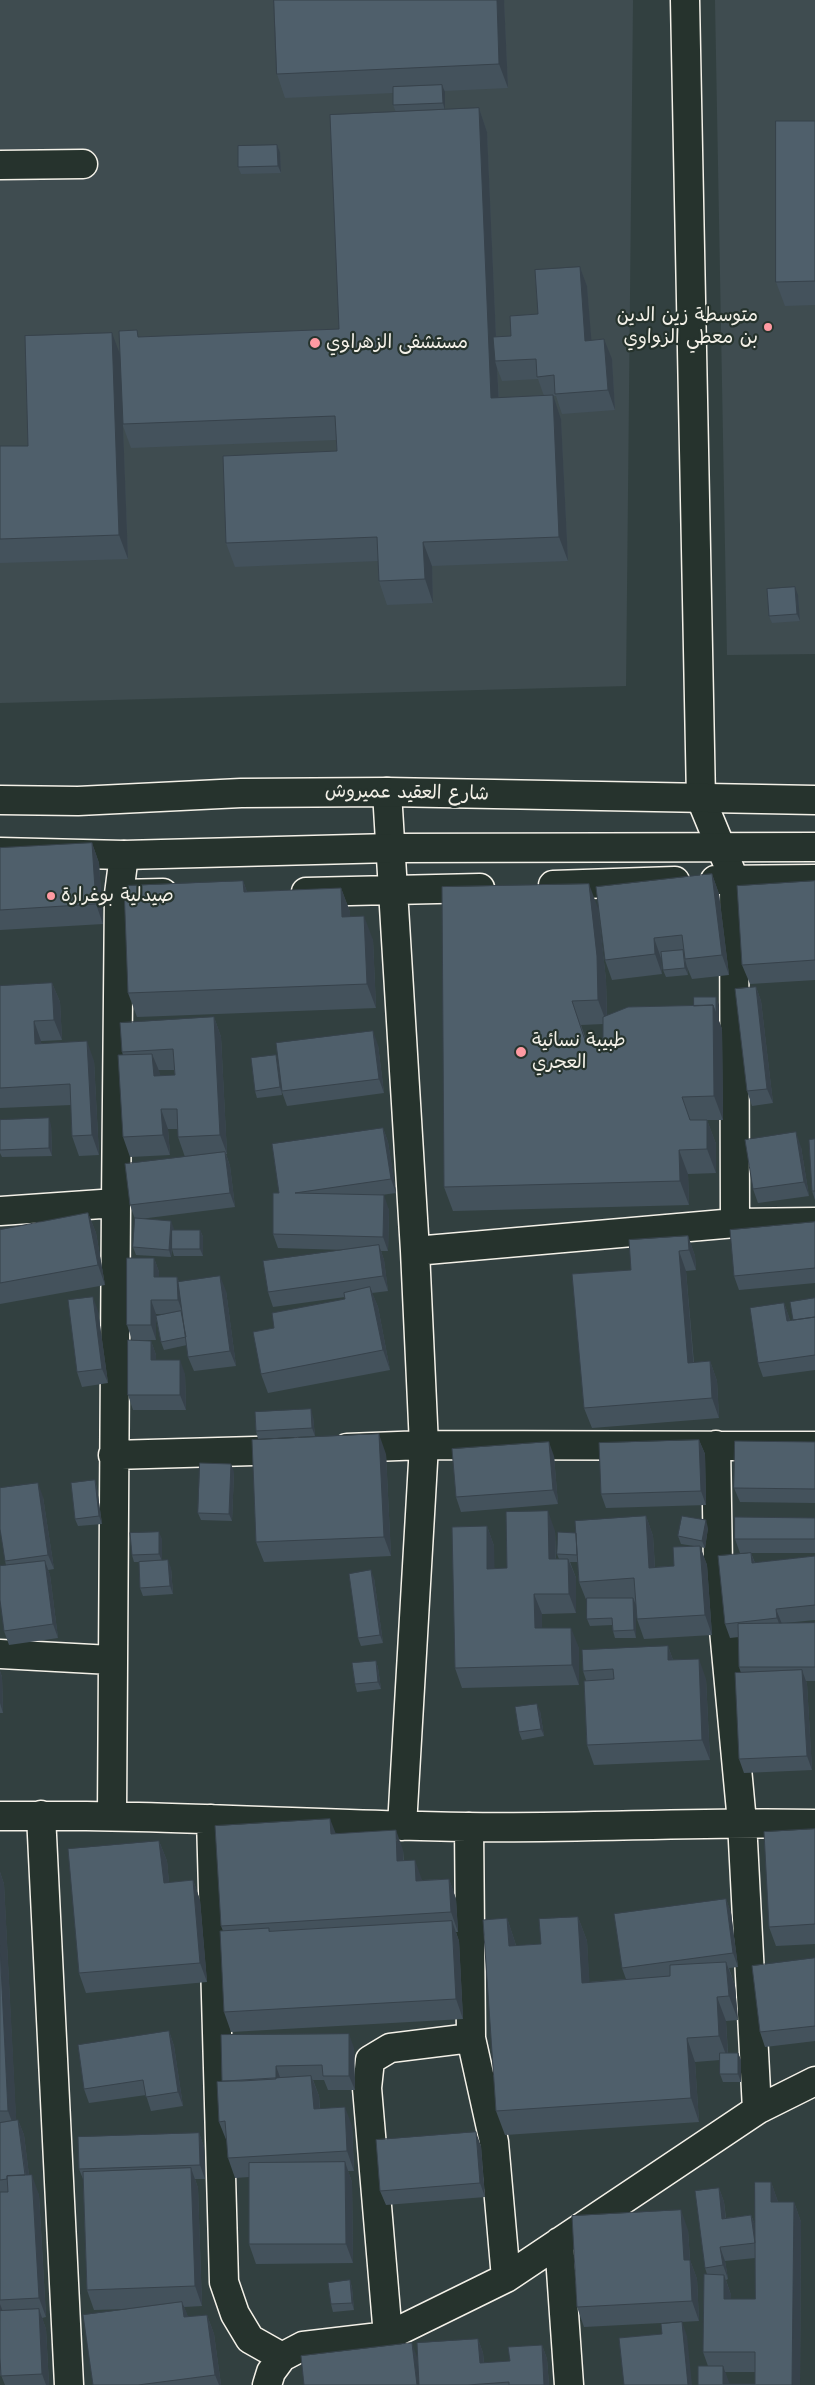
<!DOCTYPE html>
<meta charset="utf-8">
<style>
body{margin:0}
canvas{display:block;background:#324040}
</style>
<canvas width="815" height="2385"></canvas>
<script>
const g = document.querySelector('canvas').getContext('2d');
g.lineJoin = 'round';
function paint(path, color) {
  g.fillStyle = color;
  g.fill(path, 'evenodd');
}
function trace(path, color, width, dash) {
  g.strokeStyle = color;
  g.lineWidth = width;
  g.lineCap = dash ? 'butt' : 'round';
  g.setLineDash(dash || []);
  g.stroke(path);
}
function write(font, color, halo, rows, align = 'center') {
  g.font = font + ' "Shantell Sans","Playpen Sans Arabic",sans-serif';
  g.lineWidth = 4.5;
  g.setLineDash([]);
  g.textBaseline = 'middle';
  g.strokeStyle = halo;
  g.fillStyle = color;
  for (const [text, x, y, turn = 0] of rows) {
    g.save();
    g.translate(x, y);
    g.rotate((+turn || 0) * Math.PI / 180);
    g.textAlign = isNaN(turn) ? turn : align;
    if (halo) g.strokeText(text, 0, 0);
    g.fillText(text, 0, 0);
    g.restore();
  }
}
const built = new Path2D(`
 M0,0H633L626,686L0,703Z
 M715,0H815V654L727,655Z`);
const minor = new Path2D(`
 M685,0L701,799L734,879L735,1223
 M0,165L83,164
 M387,792L415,1251L424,1445L402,1826
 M715,880L815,879
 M553,885L675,881
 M306,892L480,888
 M119,894L124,855
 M116,1203L119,894L163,893
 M0,1211L116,1203L112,1815
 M415,1251L735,1223L815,1222
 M716,1445L718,1566L742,1822L757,2110
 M347,1448L424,1445L815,1446
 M113,1455L289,1450
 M0,1654L111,1660
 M41,1815L69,2385
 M0,1816C156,1814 311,1825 467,1827C583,1829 699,1821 815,1824
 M211,1819L224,2282L235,2314L250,2339L282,2357
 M469,1827L471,2038L494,2142L506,2278
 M559,2242L569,2385
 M388,2336L367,2088L370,2060L390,2048L471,2038
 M267,2385L271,2372L282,2357L303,2346L388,2336L506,2278L757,2110L815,2081`);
const major = new Path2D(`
 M0,800L78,801L241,793L387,792L815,800
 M0,852L124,855L391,848L815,847`);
const wall = new Path2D(`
 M504,0L508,88L444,91L445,110L479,108L487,132L496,337L511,336L538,314L580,267L587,286L591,340L612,359L615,410L562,414L556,396H553L561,419L568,561L432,566L433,603L387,605L379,581L378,561L235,567L226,543L337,451L336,440L131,448L123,426L128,559L0,563V446H28L120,352L140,337L339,329L396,112L393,105V93L285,98L277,74ZM497,368L502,381L538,379L544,396L499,398Z
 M815,121V305L785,306L776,282Z
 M277,145L280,152L281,173L241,174L238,167Z
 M798,595L800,621L772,623L769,616Z
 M92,843L99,863L103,924L0,930V848Z
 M712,874L719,894L729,975L692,979L687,967L688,975L666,977L663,970L662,958H661L662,974L612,980L605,960Z
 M243,881L247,892L341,888L350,912V917L373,940L376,1008L137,1017L128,993Z
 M815,881V980L750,984L742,965Z
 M598,908L606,980L607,1015L694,1006L719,1005V1021L722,1029L723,1120H707L716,1144V1173L688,1174L689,1205L453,1211L444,1187ZM603,1024V1039L586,1040L581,1025Z
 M52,983L60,1002L62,1040L41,1041V1043L94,1061L99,1155L79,1156L72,1136L71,1105L0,1108V986Z
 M756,987L761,1001L773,1103L752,1106L747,1091Z
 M214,1017L221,1037L227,1154H226L230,1166L235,1207L140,1219L174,1229V1230H200L203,1237V1256H174L172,1249L171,1257L136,1255L133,1247L135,1219L130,1205L185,1157L178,1137V1129H168L170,1155L130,1157L123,1137V1055L122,1052ZM158,1070H174L175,1075L160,1076Z
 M378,1045L384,1093L287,1106L282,1092V1095L257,1098L255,1091L278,1061Z
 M0,1120L51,1125L52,1156L2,1157L0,1153Z
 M383,1128L388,1142L396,1193L381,1195L389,1210L388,1251H381L384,1260L388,1291L372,1293L378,1307L390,1370L268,1393L261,1374L274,1328L345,1299V1297L273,1307L268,1292L347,1250L278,1248L273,1234L279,1193Z
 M815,1139V1200L812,1191Z
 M801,1147L809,1196L758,1203L753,1189Z
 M88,1213L96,1233L105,1285L0,1304V1230Z
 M815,1222V1283L739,1290L734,1276Z
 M688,1236L695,1256L696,1270L686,1271L694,1363L710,1361L717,1381L719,1418L592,1428L584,1408L631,1270Z
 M154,1258L159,1272V1277H177L179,1282L226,1291L236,1366L194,1371L188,1357L187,1345L164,1350L161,1342L156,1318V1340H132L127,1325ZM156,1314H166L156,1316Z
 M815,1298V1370L763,1377L758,1363L784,1303L789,1317L790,1321L793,1320Z
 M98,1311L108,1383L82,1387L77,1372Z
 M151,1341L156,1355V1360L185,1374L186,1410H133L128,1395Z
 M313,1417L315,1436L258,1439L256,1431Z
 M699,1440L705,1454L706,1505L606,1508L601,1494Z
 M815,1442V1503L740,1502L734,1488Z
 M386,1454L391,1556L264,1562L256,1542Z
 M554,1456L558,1504L461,1512L456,1497Z
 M234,1472L232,1521L201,1520L198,1513Z
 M95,1480L97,1488L102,1524L78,1526L75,1519Z
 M43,1497L54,1569L48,1570L50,1575L58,1638L9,1645L4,1631L6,1565L5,1561Z
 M646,1516L653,1536L655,1567L674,1566L694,1546L681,1544L678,1536L708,1528L705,1548L700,1547L707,1565L712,1635L644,1639L637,1619L636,1607V1638H615L613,1631L612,1625L590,1626L587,1619V1602L579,1582L578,1562H570L576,1578V1613L542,1614V1628L579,1648V1685L462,1688L455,1668L487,1526L494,1546V1568H507L555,1531L556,1559H559L557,1554L576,1533Z
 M815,1518V1553H751L755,1563L815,1556V1620L785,1623H815V1681H806L807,1684L812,1770L744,1773L739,1759L741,1673L739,1667V1637L730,1638L725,1624L748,1553H740L735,1539Z
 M162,1539V1561L171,1568L173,1594L143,1596L140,1588L141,1562H134L132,1555Z
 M374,1578L383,1643L361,1646L358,1638Z
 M668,1646L673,1660L706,1679L710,1760L594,1765L587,1745L586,1680L583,1671Z
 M376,1661L378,1668L381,1689L357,1692L355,1684Z
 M0,1671L2,1677L3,1713H0Z
 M540,1711L544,1736L522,1740L519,1732Z
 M815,1829V1944L776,1946L769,1927Z
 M336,1833L403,1850L404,1861L422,1880L449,1879L456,1899L458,1932H456L459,1941L463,2019L231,2032L224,2012L223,1931L221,1926Z
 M159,1841L167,1861L169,1883L193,1880L200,1900L207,1982L86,1993L79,1973Z
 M0,1872L4,1884L16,2121L18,2120L24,2135L29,2175L39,2195L46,2317L42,2318L46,2329L49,2385H5L1,2375L0,2376Z
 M726,1899L731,1913L738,1967L729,1968L735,1986L738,2020L726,2021L728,2053H738L741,2060V2082H723L720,2074V2060L695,2062L699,2122L505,2135L496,2111L507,1918L515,1942L516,1946L541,1944L578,1917L587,1941L589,1982L626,1979L622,1968Z
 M815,1958V2041L765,2047L760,2032Z
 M169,2031L174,2046L183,2106L151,2111L146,2095L89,2103L84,2089Z
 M221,2035L354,2048L355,2090H328L324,2080H313L319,2096L320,2108L352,2126L354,2171H348L352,2182L353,2263L256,2264L249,2244V2177L235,2178L228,2158L227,2142L219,2122L222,2082Z
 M199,2133L204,2147L205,2179H195L198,2188L202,2306L184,2307L188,2317L207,2315L214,2334L221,2385H93L127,2309L94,2310L87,2290L83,2179L79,2169Z
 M481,2146L485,2197L386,2205L380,2191Z
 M771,2182L778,2202H794L801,2222L800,2385H698L708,2366L703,2352L707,2274L705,2268L719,2188L724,2202L726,2218L751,2215L755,2225ZM755,2258V2299H731V2295L726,2280L728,2279L725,2261ZM725,2372H755V2384H729Z
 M688,2230L690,2260L697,2279L699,2321L584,2327L577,2307Z
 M350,2280L352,2288L354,2310L333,2312L331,2304Z
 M478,2339L483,2353L484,2363L510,2361L542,2345L547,2359L549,2385H304L417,2357L418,2363Z`);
const shadedWall = new Path2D(`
 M497,0H504L508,88L499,64Z
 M442,85L445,92V111L443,103Z
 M479,108L487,132L497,361H495L497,368L500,422L491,398Z
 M277,145L280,152L281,173L278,166Z
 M580,267L587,286L593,360L585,341Z
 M112,333L121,357L123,424V426L128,559L119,535Z
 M604,339L612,359L615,410L608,390Z
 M553,395L561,419L568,561L559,537Z
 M423,542L432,566L433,603L425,579Z
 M795,587L798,595L800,621L797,614Z
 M92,843L99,863L103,924L96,904Z
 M712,874L719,894L729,975L722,955Z
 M243,881L252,905L244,892Z
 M589,884L598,908L606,980L607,1024L598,1000Z
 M341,888L350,912L351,941L342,917Z
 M364,916L373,940L376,1008L367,984Z
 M654,938L661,958L662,974L655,954Z
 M685,959L687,967L688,975L685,968Z
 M52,983L60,1002L62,1040L54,1020Z
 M756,987L761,1001L773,1103L767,1089Z
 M716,997L719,1005V1021L722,1029L723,1120L714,1096L713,1005Z
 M214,1017L221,1037L227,1154L220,1135Z
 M34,1021L41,1041L42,1063L35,1044Z
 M373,1031L378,1045L384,1093L379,1079Z
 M87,1041L94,1061L99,1155L92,1135Z
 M152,1054L160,1073L161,1096L154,1076Z
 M276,1055L279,1063L282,1095L280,1087Z
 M161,1109L168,1129L170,1155L163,1135Z
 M49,1118L51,1125L52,1156L49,1148Z
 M707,1120L716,1144V1173L707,1149Z
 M383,1128L388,1142L396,1193L391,1179Z
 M796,1132L801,1147L809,1196L804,1182Z
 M679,1150L688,1174L689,1205L680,1181Z
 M225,1152L230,1166L235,1207L230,1193Z
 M384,1195L389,1210L388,1251L383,1237Z
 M88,1213L96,1233L105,1285L98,1265Z
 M171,1221L174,1229L171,1257L169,1250Z
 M200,1230L203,1237V1256L200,1249Z
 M688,1236L695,1256L696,1270L689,1250Z
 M379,1245L384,1260L388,1291L383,1276Z
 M679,1251L686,1271L695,1383L688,1363Z
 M154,1258L159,1272V1291L154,1277Z
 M220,1276L226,1291L236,1366L230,1351Z
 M177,1277L183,1291V1314L178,1300Z
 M370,1287L378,1307L390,1370L383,1350Z
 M93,1297L98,1311L108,1383L102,1369Z
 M151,1300L156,1314V1340L151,1325Z
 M784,1303L789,1317L792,1336L787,1321Z
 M151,1341L156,1355V1374L151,1360Z
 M180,1360L185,1374L186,1410L180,1395Z
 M710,1361L717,1381L719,1418L712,1398Z
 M311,1409L313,1417L315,1436L312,1428Z
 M379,1434L386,1454L391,1556L384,1537Z
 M699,1440L705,1454L706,1505L701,1491Z
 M549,1442L554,1456L558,1504L553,1490Z
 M231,1464L234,1472L232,1521L229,1514Z
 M95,1480L97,1488L102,1524L99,1516Z
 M38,1483L43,1497L54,1569L48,1555Z
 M548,1511L555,1531L556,1579L549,1559Z
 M646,1516L653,1536L656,1587L649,1568Z
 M706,1520L708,1528L705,1548L702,1541Z
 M487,1526L494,1546L495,1588L487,1569Z
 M159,1532L162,1539V1561L159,1554Z
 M700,1546L707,1565L712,1635L705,1615Z
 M751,1553L756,1567L752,1563Z
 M568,1559L576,1578V1613L569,1594Z
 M168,1560L171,1568L173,1594L170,1586Z
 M45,1561L50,1575L58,1638L53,1624Z
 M371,1570L374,1578L383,1643L380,1635Z
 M534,1594L542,1614V1648L535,1628Z
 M633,1598L636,1605V1638L634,1630Z
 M776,1609L782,1624V1632L777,1618Z
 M571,1628L579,1648V1685L572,1665Z
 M668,1646L675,1666L668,1660Z
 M699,1659L706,1679L710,1760L702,1740Z
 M376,1661L378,1668L381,1689L378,1682Z
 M802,1670L807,1684L812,1770L807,1756Z
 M0,1671L2,1677L3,1713L0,1703Z
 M537,1704L540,1711L544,1736L541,1729Z
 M330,1819L338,1839L331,1834Z
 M396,1830L403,1850L404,1881L397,1861Z
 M159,1841L167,1861L171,1903L164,1883Z
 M415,1860L422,1880L423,1901L416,1881Z
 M0,1872L4,1884L17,2135L8,2111L0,1946Z
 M449,1879L456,1899L458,1932L451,1912Z
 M193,1880L200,1900L207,1982L200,1963Z
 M726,1899L731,1913L738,1967L733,1953Z
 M578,1917L587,1941L591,2007L582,1983Z
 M507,1918L515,1942L518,1970L509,1946Z
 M452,1921L459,1941L463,2019L456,1999Z
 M726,1962L735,1986L738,2020L729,1996Z
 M717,1997L726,2021L728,2060L719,2036Z
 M169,2031L174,2046L183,2106L178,2092Z
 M349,2034L354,2048L355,2090L349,2076Z
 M687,2038L695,2062L699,2122L691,2098Z
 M738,2053L741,2060V2082L738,2074Z
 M276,2066L281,2080H276Z
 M311,2076L319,2096L321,2129L314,2109Z
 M345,2107L352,2126L354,2171L347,2151Z
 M18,2120L24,2135L31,2191L26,2177Z
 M476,2132L481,2146L485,2197L480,2183Z
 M199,2133L204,2147L205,2179L200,2165Z
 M345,2162L352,2182L353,2263L346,2244Z
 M191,2168L198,2188L202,2306L195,2286Z
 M32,2175L39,2195L46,2317L39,2298Z
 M771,2182L778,2202H771Z
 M719,2188L724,2202L727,2233L722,2219Z
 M794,2202L801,2222L800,2385H792Z
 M681,2210L688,2230L690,2260L697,2279L699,2321L692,2301L684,2260Z
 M751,2215L757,2230L755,2243Z
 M720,2247L725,2261L728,2279L723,2265Z
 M724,2275L731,2295V2319L724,2299Z
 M350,2280L352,2288L354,2310L352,2303Z
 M182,2302L190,2321L184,2317Z
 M0,2304L6,2320L0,2313Z
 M39,2309L46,2329L49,2385H46L42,2374Z
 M207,2315L214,2334L221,2385H219L215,2375Z
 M682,2322L687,2336L692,2385H688Z
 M478,2339L483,2353L485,2377L480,2363Z
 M412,2343L417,2357L420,2385H417Z
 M542,2345L547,2359L549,2385H544Z
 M723,2366L730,2385H723Z`);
const building = new Path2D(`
 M274,0H497L499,64L277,74Z
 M442,85L443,103L393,105V87Z
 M479,108L491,398L553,395L559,537L423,542L425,579L379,581L377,537L226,543L223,456L337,451L335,416L123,424L119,331L137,330L138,337L339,329L330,115Z
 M776,121H815V281L776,282Z
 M277,145L278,166L238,167V146Z
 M580,267L585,341L604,339L608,390L555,394L554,375L537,377L536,359L495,361L493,337L511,336L510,316L538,314L535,270Z
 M112,333L119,535L0,539V446H28L25,336Z
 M795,587L797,614L769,616L767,589Z
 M92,843L96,904L0,910V848Z
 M712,874L722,955L685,959L682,935L654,938L655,954L605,960L596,887Z
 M243,881L244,892L341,888L342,917L364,916L367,984L128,993L124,886Z
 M815,881V960L742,965L737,886Z
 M589,884L597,956L598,1000L572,1001L585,1040L603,1039V1017L628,1007L713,1005L714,1096L682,1097L690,1120H707V1149L679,1150L680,1181L444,1187L442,887Z
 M683,950L685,968L663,970L661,952Z
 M52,983L54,1020L34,1021L35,1044L87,1041L92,1135L72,1136L70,1084L0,1088V986Z
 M756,987L767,1089L747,1091L735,989Z
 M694,997H716V1014L713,1005L694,1006Z
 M214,1017L220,1135L178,1137L177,1109H161L163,1135L123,1137L118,1055L152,1054L154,1076L175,1075L173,1049L122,1052L120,1023Z
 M373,1031L379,1079L282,1091L276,1043Z
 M276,1055L280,1087L255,1091L251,1058Z
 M49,1118V1148L0,1150V1120Z
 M383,1128L391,1179L295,1193L384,1195L383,1237L273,1234V1193H279L272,1144Z
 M796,1132L804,1182L753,1189L745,1140Z
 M815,1139V1191H812L809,1140Z
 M225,1152L230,1193L130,1205L125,1164Z
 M88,1213L98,1265L0,1283V1230Z
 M135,1218L171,1221L169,1250L133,1247Z
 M815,1222V1268L734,1276L730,1230Z
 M172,1230H200V1249H172Z
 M688,1236L689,1250L679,1251L688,1363L710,1361L712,1398L584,1408L572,1274L631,1270L629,1240Z
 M379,1245L383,1276L268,1292L263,1261Z
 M127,1258H154V1277H177L178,1300H151V1325H127Z
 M220,1276L230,1351L188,1357L178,1282Z
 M370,1287L383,1350L261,1374L253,1332L274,1328L272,1313L345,1299L344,1293Z
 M93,1297L102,1369L77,1372L68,1300Z
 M815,1298V1317L793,1320L790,1302Z
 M784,1303L787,1321L815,1317V1355L758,1363L750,1308Z
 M181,1311L186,1337L161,1342L156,1316Z
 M128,1340L151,1341V1360H180V1395H128Z
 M311,1409L312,1428L256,1431L255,1412Z
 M379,1434L384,1537L256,1542L252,1440Z
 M699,1440L701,1491L601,1494L599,1443Z
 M735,1441L815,1442V1489L734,1488Z
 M549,1442L553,1490L456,1497L452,1449Z
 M200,1463L231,1464L229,1514L198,1513Z
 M95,1480L99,1516L75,1519L71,1483Z
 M38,1483L48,1555L5,1561L0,1529V1488Z
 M548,1511L549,1559H568L569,1594H534L535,1628H571L572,1665L455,1668L452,1527L487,1526V1569L507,1568L506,1512Z
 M646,1516L649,1568L674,1566L673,1547L700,1546L705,1615L637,1619L634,1578L579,1582L575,1521Z
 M682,1516L706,1520L702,1541L678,1536Z
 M735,1517L815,1518V1539H735Z
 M159,1532V1554L132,1555L130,1533Z
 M558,1532L576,1533L577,1555L557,1554Z
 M751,1553L752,1563L815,1556V1605L776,1609L777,1618L725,1624L718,1556Z
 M168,1560L170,1586L140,1588L139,1562Z
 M45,1561L53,1624L4,1631L0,1600V1566Z
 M371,1570L380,1635L358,1638L349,1574Z
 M587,1598H633L634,1630L613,1631L612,1618L587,1619Z
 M815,1623V1667H739L738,1624Z
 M668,1646V1660L699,1659L702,1740L587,1745L584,1681L614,1679L613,1669L583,1671L582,1650Z
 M376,1661L378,1682L355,1684L352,1663Z
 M802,1670L807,1756L739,1759L735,1673Z
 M537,1704L541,1729L519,1732L515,1707Z
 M330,1819L331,1834L396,1830L397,1861L415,1860L416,1881L449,1879L451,1912L221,1926L215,1826Z
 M815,1829V1924L769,1927L764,1832Z
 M159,1841L164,1883L193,1880L200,1963L79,1973L68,1849Z
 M726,1899L733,1953L622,1968L614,1914Z
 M578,1917L582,1983L670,1976V1965L726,1962L729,1996L717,1997L719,2036L687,2038L691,2098L496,2111L483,1920L507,1918L509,1946L541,1944L539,1919Z
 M452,1921L456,1999L224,2012L220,1931L269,1928V1931Z
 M0,1946L8,2111H0Z
 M815,1958V2026L760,2032L752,1966Z
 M169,2031L178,2092L146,2097L143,2080L84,2089L78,2045Z
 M349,2034V2076H323L322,2065L276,2066V2079L242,2081H222L221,2035Z
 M720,2053H738V2074H720Z
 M311,2076L314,2109L345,2107L347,2151L228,2158L225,2121L219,2122L217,2082Z
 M18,2120L25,2175L7,2176V2179L0,2180V2123Z
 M476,2132L480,2183L380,2191L376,2140Z
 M199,2133L200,2165L79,2169L78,2137Z
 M345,2162L346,2244H249V2163Z
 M191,2168L195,2286L87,2290L83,2172Z
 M32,2175L39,2298L0,2300V2192H8L7,2176Z
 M755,2182H771V2202H794L792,2385H698V2366H723V2384H755V2352H703L704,2274L724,2275V2299H755Z
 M719,2188L722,2219L751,2215L755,2243L720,2247L723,2265L705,2268L695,2191Z
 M681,2210L684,2260H690L692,2301L577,2307L572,2216Z
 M350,2280L352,2303L331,2304L328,2283Z
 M182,2302L184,2317L207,2315L215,2375L138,2385H93L83,2315Z
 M39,2309L42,2374L1,2376L0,2358V2311Z
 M682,2322L688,2385H624L619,2338L662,2334L661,2324Z
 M478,2339L480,2363L510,2361L508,2347L542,2345L544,2385H509V2382L468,2385H419L417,2343Z
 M412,2343L417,2385H304L301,2356Z`);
const markers = [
 [768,327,5,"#ff9aa2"],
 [315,343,6,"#ff9aa2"],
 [51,896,5,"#ff9aa2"],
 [521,1052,6,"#ff9aa2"]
];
const poiNames = [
 ["متوسطة زين الدين",758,316,"right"],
 ["بن معطي الزواوي",758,338,"right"],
 ["مستشفى الزهراوي",326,343],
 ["صيدلية بوغرارة",61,896],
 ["طبيبة نسائية",532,1041],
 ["العجري",532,1063]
];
const streetNames = [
 ["شارع العقيد عميروش",407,793,1]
];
paint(built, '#3f4c50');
trace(minor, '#f4f1e8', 31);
trace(major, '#f4f1e8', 31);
trace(minor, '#26332d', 28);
trace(major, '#26332d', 28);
paint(wall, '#44525c');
paint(shadedWall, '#37424b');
paint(building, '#4f5f6b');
trace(building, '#37424b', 1);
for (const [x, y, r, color] of markers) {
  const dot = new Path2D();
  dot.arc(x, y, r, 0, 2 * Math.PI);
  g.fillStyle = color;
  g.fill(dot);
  trace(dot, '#26332d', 2);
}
write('19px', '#f4f1e8', '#26332d', poiNames, 'left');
write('19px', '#f4f1e8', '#26332d', streetNames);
</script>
